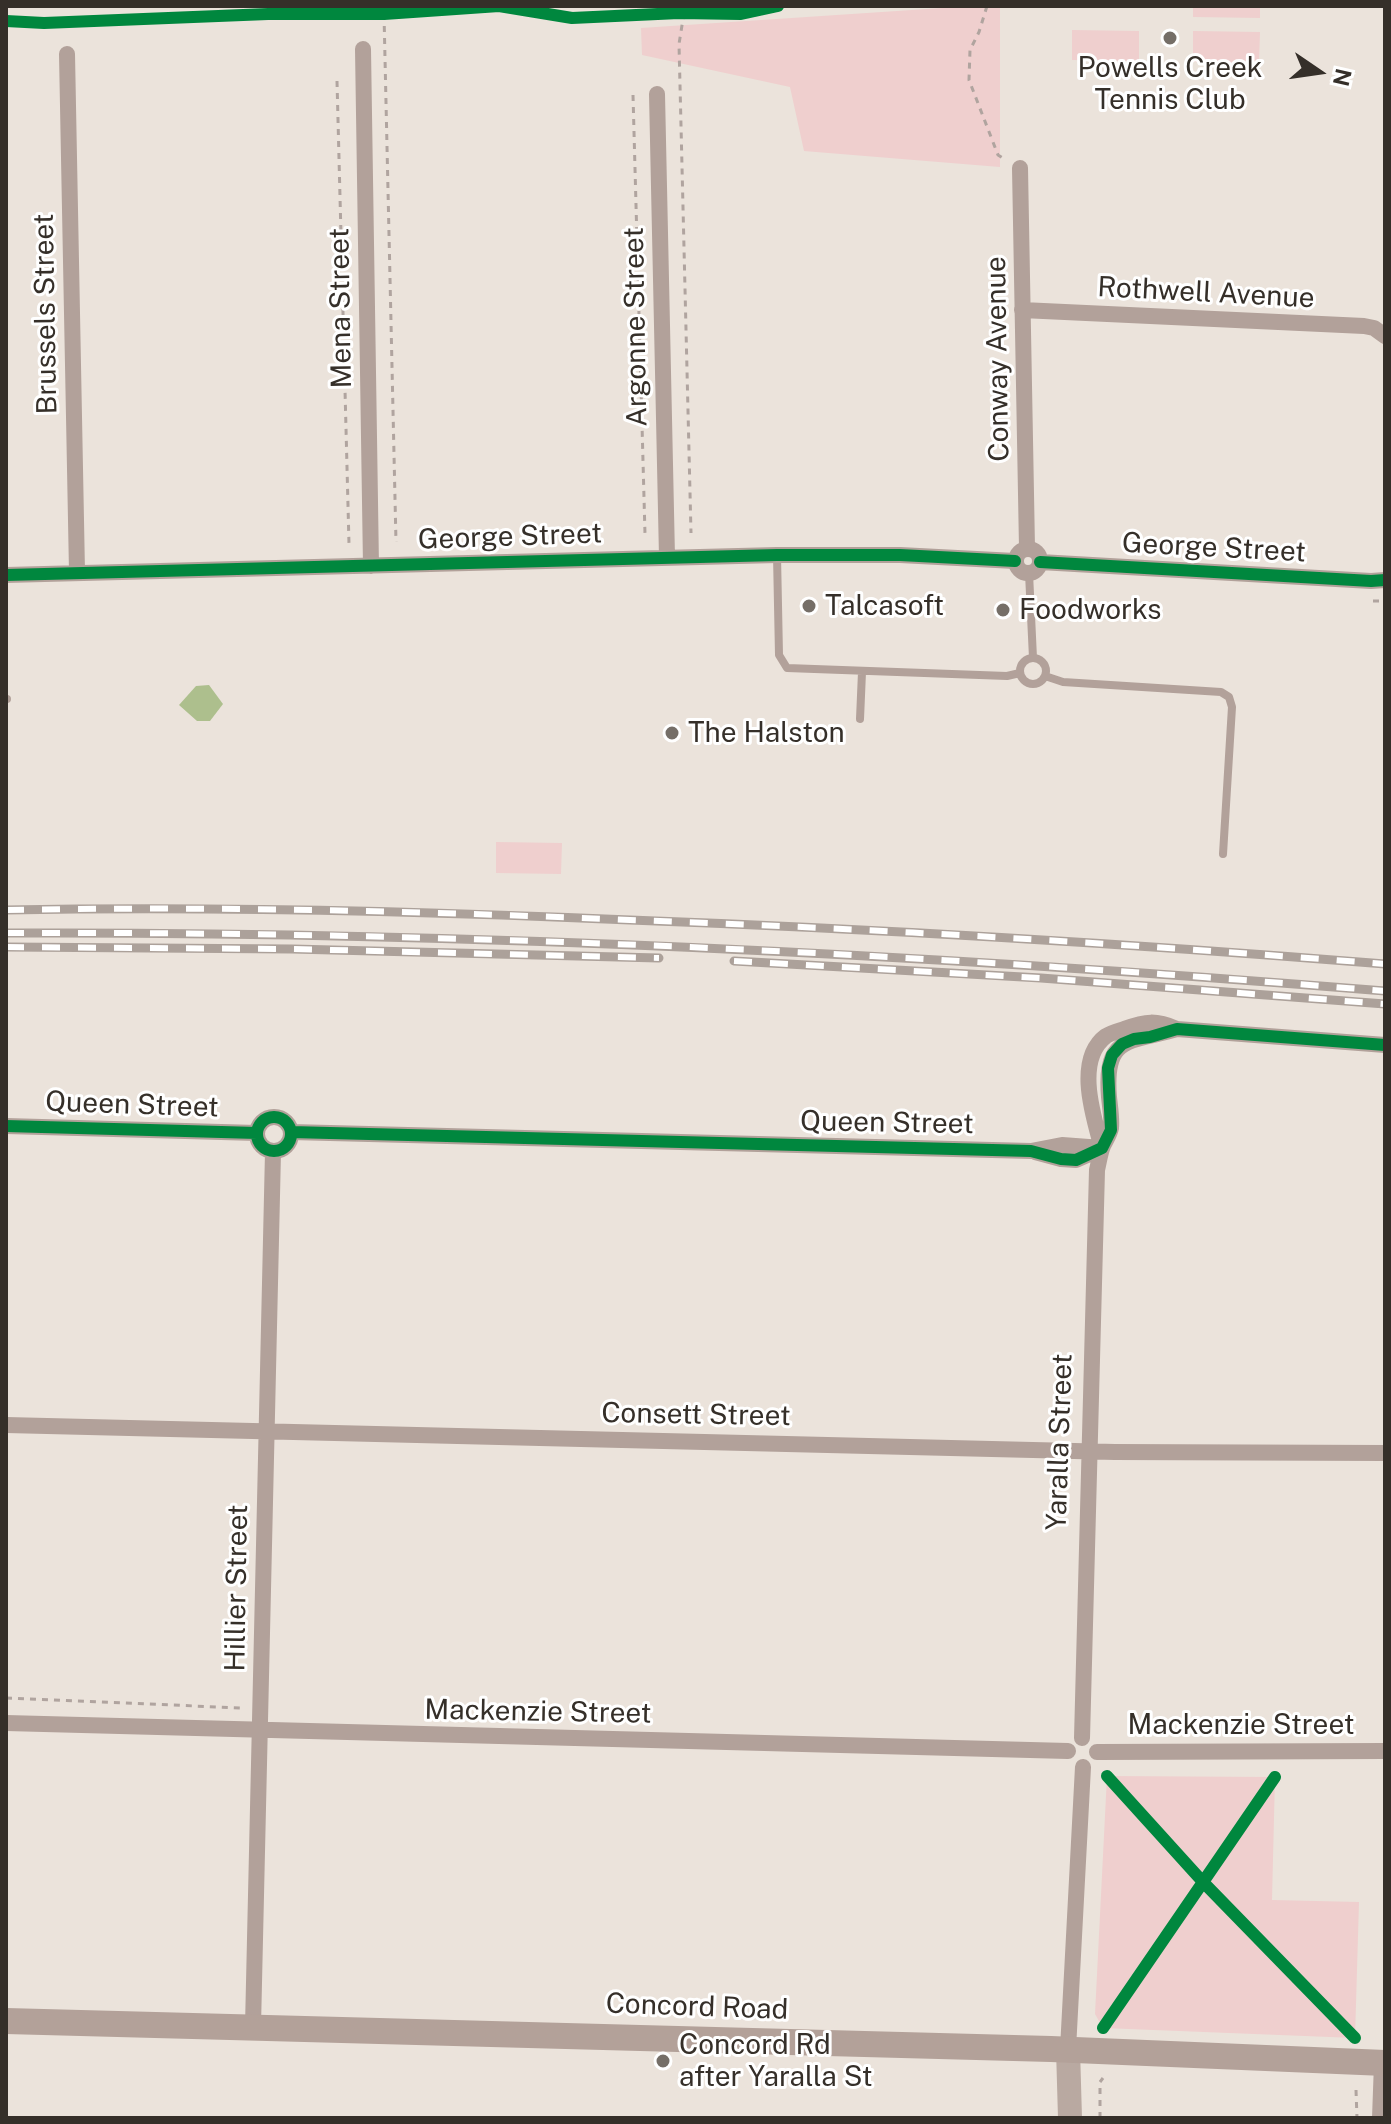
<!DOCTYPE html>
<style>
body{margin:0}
#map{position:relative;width:1391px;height:2124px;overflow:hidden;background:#ebe3db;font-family:"Public Sans",sans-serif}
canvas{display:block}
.frame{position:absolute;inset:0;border:8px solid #352f29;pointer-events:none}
.north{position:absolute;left:1279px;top:32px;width:80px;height:80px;-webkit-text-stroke:6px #fff;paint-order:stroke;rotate:103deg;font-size:22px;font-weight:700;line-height:32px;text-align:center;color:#352f29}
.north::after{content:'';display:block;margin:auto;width:28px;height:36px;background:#352f29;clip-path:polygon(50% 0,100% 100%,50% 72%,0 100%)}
</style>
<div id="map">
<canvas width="1391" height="2124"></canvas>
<div class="frame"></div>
<div class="north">N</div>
</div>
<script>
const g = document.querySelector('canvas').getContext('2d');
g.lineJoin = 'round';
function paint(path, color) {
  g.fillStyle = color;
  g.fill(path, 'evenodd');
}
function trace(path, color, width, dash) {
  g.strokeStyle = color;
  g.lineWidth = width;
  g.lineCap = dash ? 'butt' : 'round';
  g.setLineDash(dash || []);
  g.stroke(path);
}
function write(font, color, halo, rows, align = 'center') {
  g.font = font + ' "Public Sans",sans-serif';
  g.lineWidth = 6;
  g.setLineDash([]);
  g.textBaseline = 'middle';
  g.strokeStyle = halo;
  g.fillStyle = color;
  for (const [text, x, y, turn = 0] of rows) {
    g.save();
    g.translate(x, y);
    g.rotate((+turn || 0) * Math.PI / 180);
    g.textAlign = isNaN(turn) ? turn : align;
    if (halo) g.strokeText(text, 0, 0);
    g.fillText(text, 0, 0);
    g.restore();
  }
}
const green = new Path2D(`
 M972,6H1000V167L804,151L790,87L642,55L641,28Z
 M1193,6H1260V18L1193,17Z
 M1072,30L1139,31V61L1072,60Z
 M1193,31L1260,32L1259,63L1193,62Z
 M496,842L562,843L561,874L496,873Z
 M1107,1776L1275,1777L1272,1900L1359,1902L1355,2038L1103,2028L1095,2014Z`);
const water = new Path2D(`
 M209,685L223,704L210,721H197L179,705L196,686Z`);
const path = new Path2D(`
 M987,6L979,32L970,50L969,80L998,155L1006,160
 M684,13L679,44L691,533
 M384,14L396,542
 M337,81L349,544
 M633,95L645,534
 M1373,601H1385
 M6,1698L242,1708
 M1356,2090L1357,2118
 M1100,2118V2082L1103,2078`);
const lane = new Path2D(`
 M777,555L779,655L787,668L1007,676L1020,673
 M1029,573L1033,658
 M1020 671a13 13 0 1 1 26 0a13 13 0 1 1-26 0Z
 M1045,676L1063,682L1221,692L1229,697L1232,707L1223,854
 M6,699H7
 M860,719L862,672`);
const street = new Path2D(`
 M363,49L371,566
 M67,54L77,572
 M657,94L667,557
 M1020,168L1027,548
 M1022,310L1364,326L1374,328L1385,336
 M1016 561a12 12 0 1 1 24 0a12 12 0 1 1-24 0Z
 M1040,562L1371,581L1385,580
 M6,575L777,555H900L1015,561
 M257 1134a17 17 0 1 1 34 0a17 17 0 1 1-34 0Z
 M6,1126L257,1133
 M291,1132L1031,1151L1062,1145L1102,1148
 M1102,1148C1094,1118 1074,1060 1106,1036C1111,1033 1118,1031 1124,1029C1146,1021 1156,1020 1177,1029L1385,1045
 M1035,1152L1061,1159L1076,1160L1101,1149
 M6,1425L1115,1452L1385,1453
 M6,1723L1068,1751
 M1082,1738L1097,1170C1099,1162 1100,1153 1103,1146C1106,1140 1110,1134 1111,1128C1112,1118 1110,1107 1109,1097C1104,1035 1129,1043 1177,1029
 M1097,1752L1385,1751
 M253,2026L273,1152
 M1068,2049L1083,1767
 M1380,2118L1382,2063`);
const secondary = new Path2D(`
 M1068,2049L1070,2118`);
const primary = new Path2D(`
 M6,2021L1051,2049L1385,2063`);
const rail = new Path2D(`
 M6,910C214,906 422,911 630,920C882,929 1134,944 1385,964
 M6,933C466,931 926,954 1385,991
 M6,947L292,949L659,958
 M734,961L1041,978L1385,1004`);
const cycleway = new Path2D(`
 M6,21L44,23L268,14H384L499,6L572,18L679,13L741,14L778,6
 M1040,562L1371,581L1385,580
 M6,575L777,555H900L1015,561
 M257 1134a17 17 0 1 1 34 0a17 17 0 1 1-34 0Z
 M6,1126L257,1133
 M291,1132L1031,1151L1061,1159L1076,1160L1102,1148L1111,1130L1108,1068L1112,1055L1122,1044L1134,1039L1150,1037L1177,1029L1385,1045
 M1107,1776L1203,1882L1355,2038
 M1103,2028L1275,1777`);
const markers = [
 [1170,38,8,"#756e67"],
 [809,606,8,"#756e67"],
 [1003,610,8,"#756e67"],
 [672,733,8,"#756e67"],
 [663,2061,8,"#756e67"]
];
const poiNames = [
 ["Powells Creek",1170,68,"center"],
 ["Tennis Club",1170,100,"center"],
 ["Talcasoft",825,606],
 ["Foodworks",1019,610],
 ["The Halston",688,733],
 ["Concord Rd",679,2045],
 ["after Yaralla St",679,2077]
];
const streetNames = [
 ["Rothwell Avenue",1206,293,3],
 ["Mena Street",341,308,-91],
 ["Brussels Street",46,314,-91],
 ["Argonne Street",636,327,-91],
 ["Conway Avenue",998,359,-91],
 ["George Street",510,537,-2],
 ["George Street",1214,548,3],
 ["Queen Street",132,1105,2],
 ["Queen Street",887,1123,1],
 ["Consett Street",696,1415,1],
 ["Yaralla Street",1060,1442,-88],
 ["Hillier Street",237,1588,-89],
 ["Mackenzie Street",538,1712,1],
 ["Mackenzie Street",1241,1725],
 ["Concord Road",697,2007,2]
];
paint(green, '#efcfce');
paint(water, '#adbf8d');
trace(path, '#b0a49f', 3, [6, 6]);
trace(lane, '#b2a19a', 8);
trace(street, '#b2a19a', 16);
trace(secondary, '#b9a9a1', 24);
trace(primary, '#b3a199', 26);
trace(rail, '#aca19a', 9);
trace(rail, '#fff', 6, [18]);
trace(cycleway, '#00873e', 12);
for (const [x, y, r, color] of markers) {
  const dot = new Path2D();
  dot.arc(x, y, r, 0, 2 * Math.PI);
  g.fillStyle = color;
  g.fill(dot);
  trace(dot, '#fff', 3);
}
write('28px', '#352f29', '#fff', poiNames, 'left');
write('28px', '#352f29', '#fff', streetNames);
</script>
